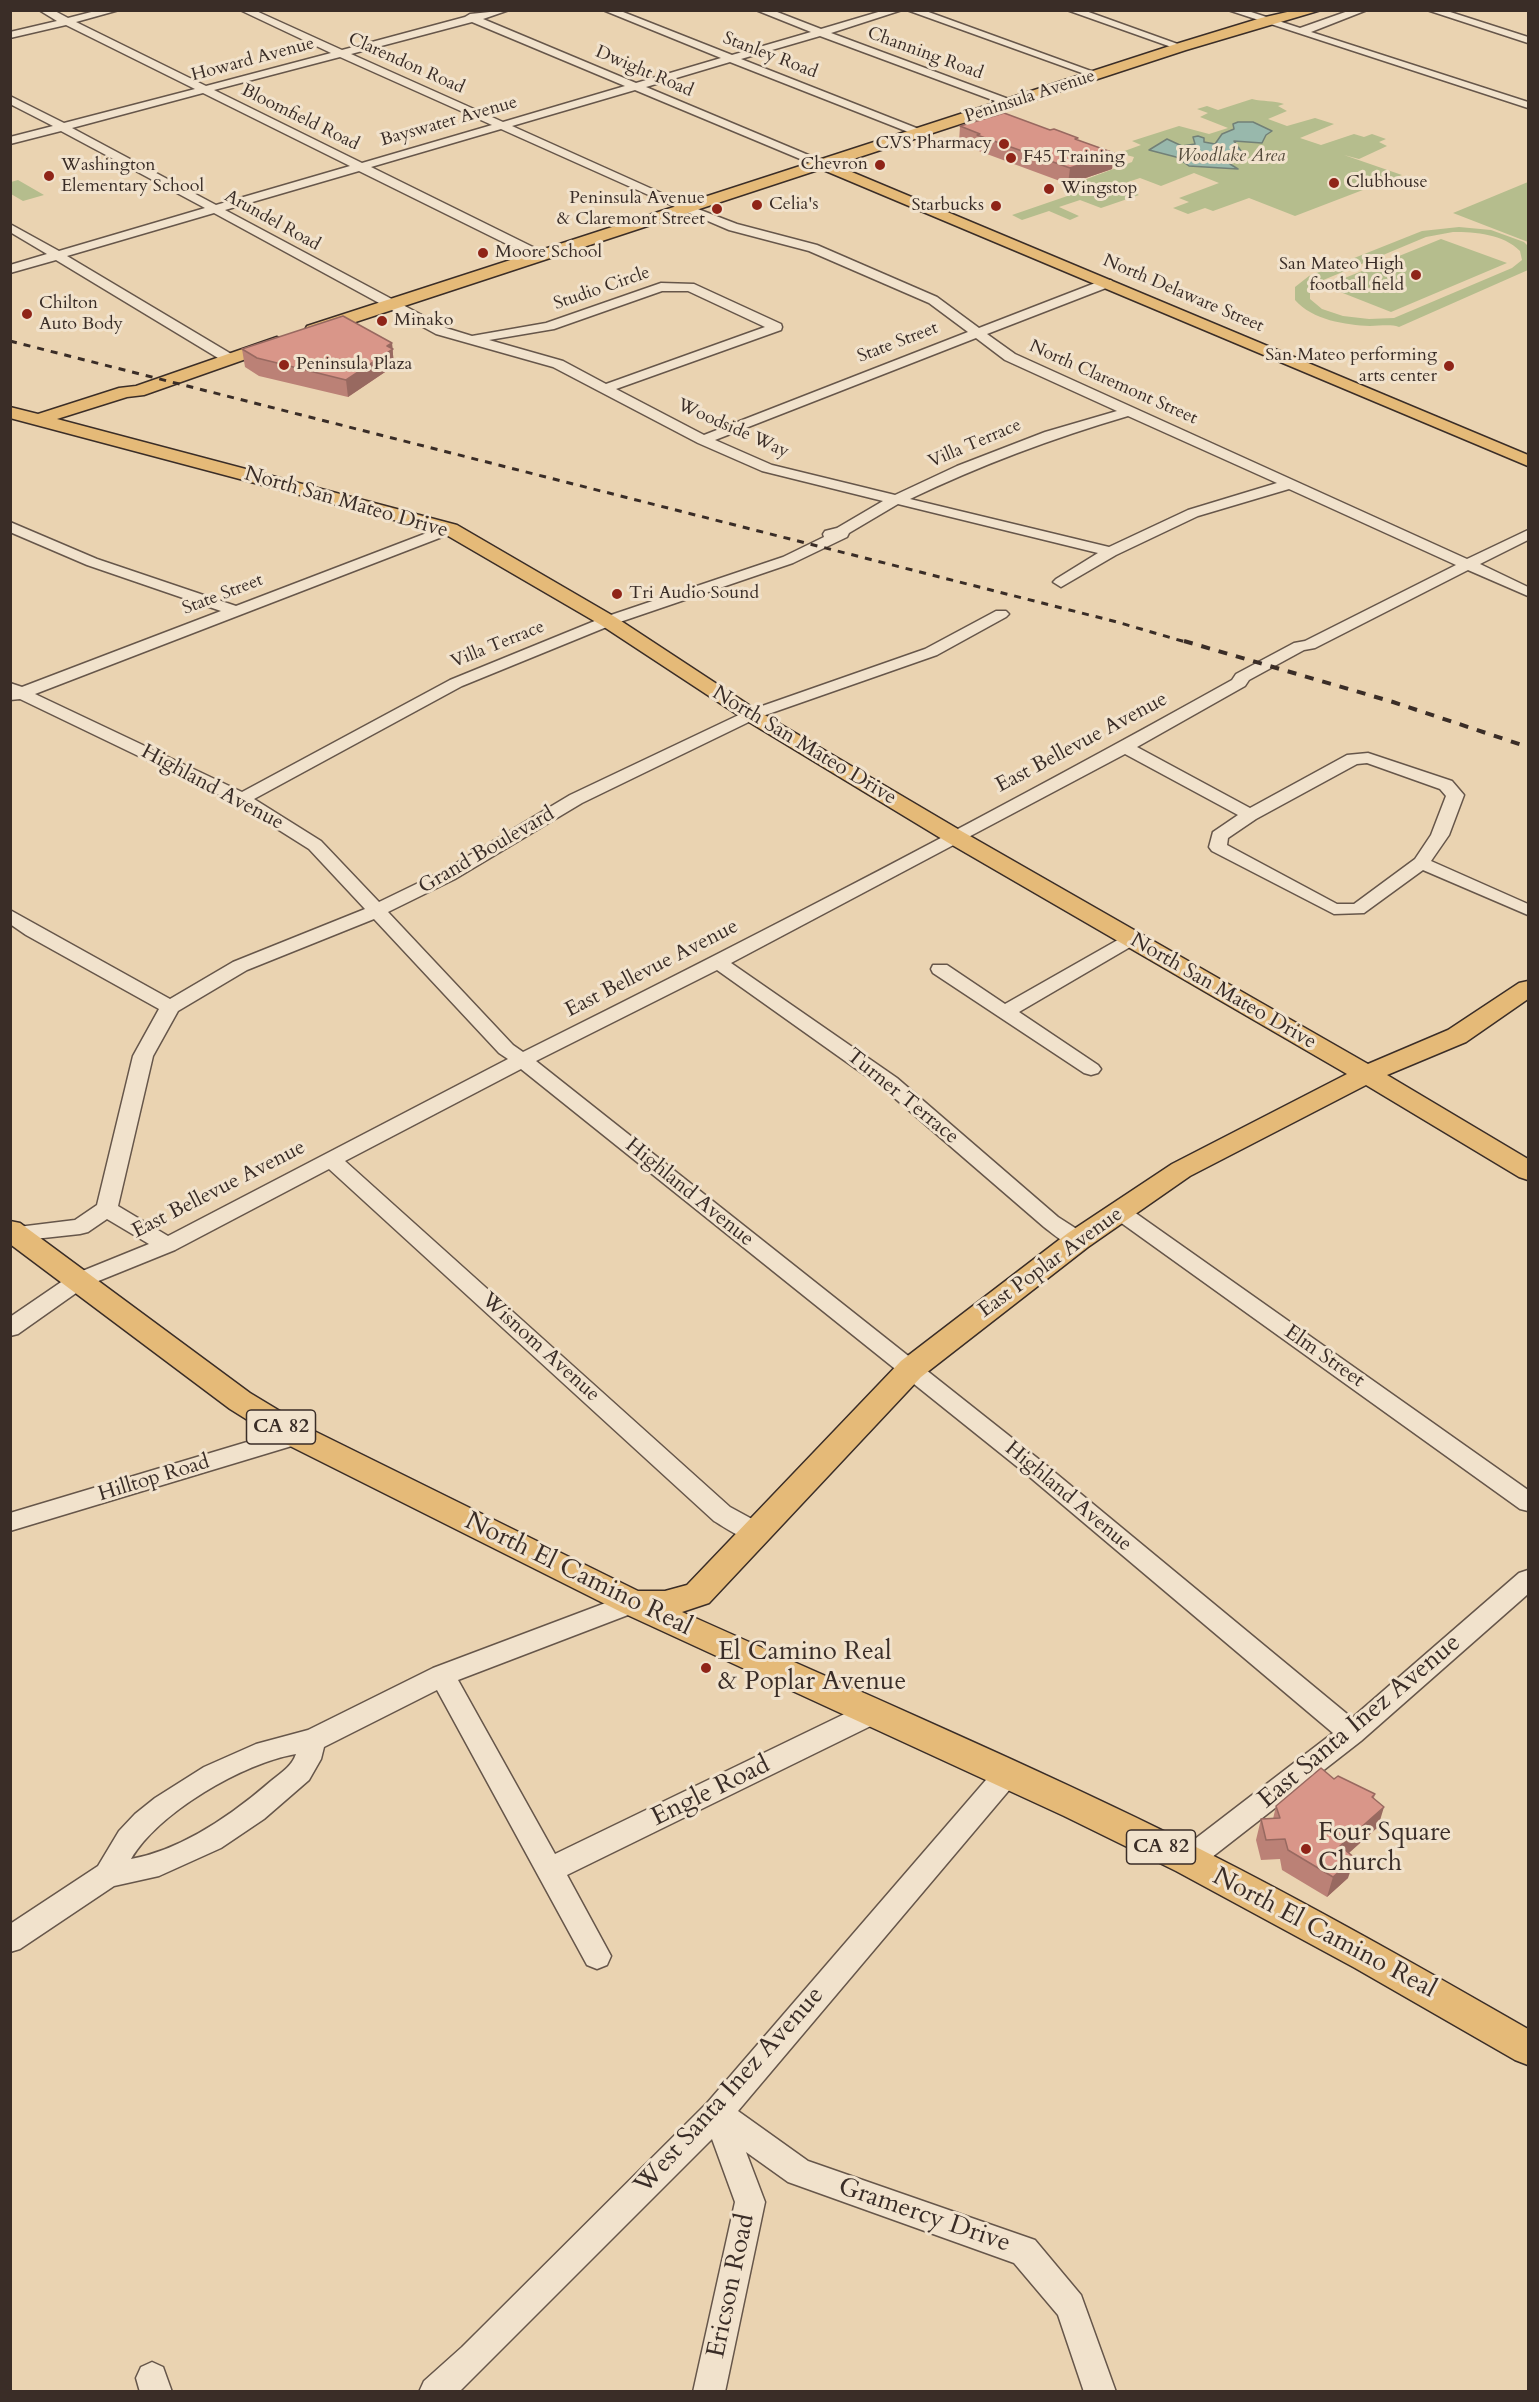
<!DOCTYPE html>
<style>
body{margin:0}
#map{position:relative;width:1539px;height:2402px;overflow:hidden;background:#ead3b1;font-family:Cardo,serif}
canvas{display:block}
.frame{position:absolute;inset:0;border:12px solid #3a2d27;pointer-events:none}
</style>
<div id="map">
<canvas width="1539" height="2402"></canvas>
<div class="frame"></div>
</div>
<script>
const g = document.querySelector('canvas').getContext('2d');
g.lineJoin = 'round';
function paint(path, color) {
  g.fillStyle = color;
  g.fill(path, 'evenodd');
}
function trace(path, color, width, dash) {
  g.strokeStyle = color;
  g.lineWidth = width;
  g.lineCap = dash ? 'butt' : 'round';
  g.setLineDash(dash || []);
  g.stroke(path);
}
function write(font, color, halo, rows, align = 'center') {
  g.font = font + ' Cardo,serif';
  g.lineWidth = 6;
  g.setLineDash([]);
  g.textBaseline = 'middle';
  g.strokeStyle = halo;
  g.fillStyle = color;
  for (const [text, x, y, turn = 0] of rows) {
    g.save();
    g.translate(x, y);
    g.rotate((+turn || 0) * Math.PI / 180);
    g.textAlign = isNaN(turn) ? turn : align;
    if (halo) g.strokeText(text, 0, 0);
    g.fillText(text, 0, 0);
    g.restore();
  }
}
const green = new Path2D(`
 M1252,99C1264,102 1272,100 1284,104L1278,106L1287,111L1268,119L1287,126L1315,118L1334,124L1300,138L1321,145L1354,134L1364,137L1372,134L1386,139L1379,142L1387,146L1359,159L1344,155L1402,175L1295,216L1249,198L1213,211L1205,208L1188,214L1173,208L1189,202L1179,198L1219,183L1194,173L1161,186L1140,178L1119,185L1139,195L1101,208L1080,200L1059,207L1079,216L1070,220L1049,211L1022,220L1012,215L1079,192L1068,186L1132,162L1134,157L1119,153L1141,145L1132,141L1179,126L1209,134L1228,128L1200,117L1208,113L1197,109L1207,106L1218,110Z
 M18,180L44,195L23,201L11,194V182Z
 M1528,182V242L1453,213Z
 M1459,227L1491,230L1524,242L1528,246V270L1399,327C1390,324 1380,326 1370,326C1346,325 1312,320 1295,300V287L1309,276L1422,231ZM1453,232C1476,232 1503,234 1520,251L1522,260L1512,268L1394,318L1369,319L1343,316L1322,309L1310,299V289L1321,281L1426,237Z
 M1441,239L1507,263L1391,312L1325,286Z`);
const water = new Path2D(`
 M1238,122H1253L1272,131L1266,135L1262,143L1234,141L1241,151L1229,152L1227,155L1230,164L1238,169L1189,166L1176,157L1149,150L1167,139L1182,146L1195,144L1193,137L1198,136L1204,138V142L1215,144L1222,134L1234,129L1233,124Z`);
const minor = new Path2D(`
 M39,10H53L68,18L99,10H119L76,22L206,86L331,53L240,10H254L342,50L465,17L470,14L509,10L483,19L636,83L721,58L603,10H618L732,55L811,32L756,10H772L821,29L885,10H902L831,33L1014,101V105H1006L820,36L741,59L924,131V135H916L730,62L646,87L825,162V166H817L635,90L512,126L690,206L737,224L817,245L937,297L979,328L1103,280H1111L1113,283L1111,286L987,334L1015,354L1467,559L1528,530V540L1480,564L1528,587V596L1468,570L1315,648L1304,650L1249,680L1245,686L1137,747L1250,808L1347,755L1368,753L1452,781L1464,795L1449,835L1431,861L1528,904V915L1423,870L1364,913L1334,914L1212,851L1209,847L1213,832L1238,815L1125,754L731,963L897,1078L1058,1217L1086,1235L1089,1240L1086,1245C1070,1250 1056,1236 1044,1227L883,1088L717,970L536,1061L1041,1461L1352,1718L1519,1573L1528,1570V1594L1361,1741L1198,1868L1188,1872L1178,1868L1174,1860L1178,1852L1333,1733L1025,1473L521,1069L345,1161L730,1507L763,1525L766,1532L763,1539C746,1544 728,1529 714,1521L329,1169L175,1250L86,1286L18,1334L10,1336V1317L70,1276L149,1244L107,1219L88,1232L80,1234L16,1241L10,1240V1228L75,1220L97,1205L133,1056L159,1009L26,935L10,924V910L170,999L233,962L365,909L309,849L236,803L20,699L10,700V683L22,687L221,611L87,565L10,532V522L97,559L236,606L445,526H455L457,529L455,532L35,694L242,792L450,680L602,618L783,557L824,537L823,534L825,531L837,528L883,501L762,471L698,443L553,367L436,334L214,213L67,256L233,355L235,358L233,361H223L56,260L10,273V265L47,254L10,232V224L59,251L205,208L61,131L10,144V137L53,126L10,104V96L64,123L195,89L66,25L10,38V32L57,21ZM472,22L625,86L503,122L351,54ZM340,57L492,125L362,163L214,90ZM203,93L350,166L216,205L72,128ZM501,129L682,210L729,230L809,251L929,303L968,332L704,435L616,389L781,330L782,327L781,324L694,284L661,283L546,323L472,336L446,328L225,210L359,171L537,259H545V253L371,167ZM662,291H688L765,327L606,384L563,361L489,340L554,329ZM976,338L1005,360L1117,411L1045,432L957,466L895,495L772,465L715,440ZM1128,416L1277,483L1188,510L1109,547L910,499C981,465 1053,438 1128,416ZM1289,489L1456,565L1305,641L1294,643L1236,674L1232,680C999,810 762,933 523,1052L513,1045L388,912L455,879L582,803L757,718L937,655L1006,617L1009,614L1006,611H996L925,649L745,712L570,795L443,871L379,902L321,841L254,799L462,686L614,624L793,563L847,537L849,533L898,504L1098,553L1056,579L1053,582L1061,587L1116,555L1198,516ZM1367,763L1440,789L1446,796L1431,835L1415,859L1354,904H1337L1227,845L1228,838L1256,819L1357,764ZM374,919L499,1053L508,1059L168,1236L118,1206L153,1056L178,1011L247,970Z
 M907,10H923L1102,75L1093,77Z
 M1067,10H1083L1186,47L1177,49Z
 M1228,10H1245L1300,28L1351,10H1367L1311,32L1528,102V108Z
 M1427,10H1444L1528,37V43Z
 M1130,933L1137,935L1139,939L1137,943L1019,1012L1098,1065L1101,1069L1098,1073L1091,1075L1084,1073L933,973L931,969L933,965H947L1005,1004Z
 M1120,1205L1127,1207L1528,1490V1511L1520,1509L1113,1217L1109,1212L1113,1207Z
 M297,1427L305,1430L309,1436L305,1442L10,1531V1513Z
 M632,1593L641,1596L644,1603L641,1610L458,1680L555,1854L863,1705L872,1702L881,1705L885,1713L881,1721L567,1875L611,1956L607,1965L597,1969L587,1965L437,1690L324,1747L321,1759L309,1780L264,1819L221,1848L159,1876L114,1886L20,1949L10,1952V1924L98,1866L119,1831L135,1814L155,1798L204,1767L256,1744L308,1730L433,1668ZM296,1754C292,1766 281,1773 271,1781C233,1814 182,1850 131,1859C159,1812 243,1763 296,1754Z
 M1007,1763L1016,1766L1020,1774L1016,1782L738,2111L808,2161L1035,2240L1081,2295L1116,2392H1084L1058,2315L1014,2263L788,2182L746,2152L765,2202L725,2392H693L735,2202L712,2139L459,2392H419L424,2381L462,2347L707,2103L998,1766Z
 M152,2362L163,2367L172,2392H140L136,2378L141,2367Z`);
const major = new Path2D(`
 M1296,10H1321L1186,50L835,165L1528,455V466L821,169L319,334H307L305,330L307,326L1176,44L1261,18Z
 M277,337L285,342L283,346L144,395L127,397L57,419L457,525L615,617L758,711L963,832L1368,1064L1448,1030L1519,983L1528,981V999L1466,1042L1387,1075L1528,1159V1180L1519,1177L1366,1085L1190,1176L1088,1247L921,1377L709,1603L682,1612C855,1690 1030,1764 1200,1849C1311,1905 1420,1967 1528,2029V2065L1515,2060L1355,1968L1176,1871L1064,1816L621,1612L286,1444L230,1409L10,1244V1221L20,1223L250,1393L308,1428L638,1591H665L687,1585L901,1361L1068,1233L1172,1164L1347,1074L947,842L744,719L601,625L443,533L10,418V407L38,414L119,388L136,386Z`);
const railFar1 = new Path2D(`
 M10,341L1117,622L1189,643`);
const rail = new Path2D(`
 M1184,641L1393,702L1528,747`);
const wall = new Path2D(`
 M960,126L1050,130L1114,153L1112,169L1068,184L976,150V148L959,142Z
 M392,343L394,366L348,397L259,376L245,367L242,349Z
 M1375,1794L1374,1798L1378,1827L1349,1853L1348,1878L1327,1897L1282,1870L1280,1859L1261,1860L1256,1840L1261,1819H1273L1276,1806Z`);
const shadedWall = new Path2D(`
 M1114,153L1112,169L1068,184L1070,168Z
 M392,343L394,366L348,397L346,380Z
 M1384,1807L1378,1827L1334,1866L1340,1846Z
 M1355,1858L1348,1878L1327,1897L1333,1877Z`);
const building = new Path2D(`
 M1004,113L1050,130L1054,129L1078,138L1075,139L1114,153L1070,168L977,135L980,134L960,126Z
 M343,316L392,343L387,346L393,349L346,380L257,358L242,349Z
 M1321,1768L1334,1779L1338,1776L1375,1794L1372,1797L1384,1807L1340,1846L1355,1858L1333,1877L1288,1850L1285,1839L1266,1840L1261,1819L1280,1818L1276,1806Z`);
const markers = [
 [1004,144,6,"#8f2418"],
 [1011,158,6,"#8f2418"],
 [880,165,6,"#8f2418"],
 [49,176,6,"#8f2418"],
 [1334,183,6,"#8f2418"],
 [1049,189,6,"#8f2418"],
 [757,205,6,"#8f2418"],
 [996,206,6,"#8f2418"],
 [717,209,6,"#8f2418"],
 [483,253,6,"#8f2418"],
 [1416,275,6,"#8f2418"],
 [27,314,6,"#8f2418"],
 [382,321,6,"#8f2418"],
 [284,365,6,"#8f2418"],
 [1449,366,6,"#8f2418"],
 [617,594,6,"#8f2418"],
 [706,1668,6,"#8f2418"],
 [1306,1849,6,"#8f2418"]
];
const farStreetnames = [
 ["Channing Road",925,54,20],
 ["Stanley Road",770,56,21],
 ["Howard Avenue",253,60,-15],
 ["Clarendon Road",406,64,24],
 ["Dwight Road",644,72,23],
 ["Peninsula Avenue",1030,97,-18],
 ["Bloomfield Road",300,118,26],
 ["Bayswater Avenue",449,122,-16],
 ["Arundel Road",272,221,29],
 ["Studio Circle",602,289,-19],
 ["North Delaware Street",1183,294,23],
 ["State Street",898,343,-21],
 ["North Claremont Street",1113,383,24],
 ["Woodside Way",733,429,24],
 ["Villa Terrace",975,444,-23],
 ["State Street",223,595,-21],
 ["Villa Terrace",498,645,-22]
];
const farPoinames = [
 ["CVS Pharmacy",992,144,"right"],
 ["F45 Training",1023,158],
 ["Chevron",868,165,"right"],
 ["Washington",61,166],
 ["Elementary School",61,187],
 ["Clubhouse",1346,183],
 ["Wingstop",1061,189],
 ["Peninsula Avenue",705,199,"right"],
 ["& Claremont Street",705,220,"right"],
 ["Celia's",769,205],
 ["Starbucks",984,206,"right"],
 ["Moore School",495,253],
 ["San Mateo High",1404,265,"right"],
 ["football field",1404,286,"right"],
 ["Chilton",39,304],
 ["Auto Body",39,325],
 ["Minako",394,321],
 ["San Mateo performing",1437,356,"right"],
 ["arts center",1437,377,"right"],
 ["Peninsula Plaza",296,365],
 ["Tri Audio Sound",629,594]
];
const farParknames = [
 ["Woodlake Area",1231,157]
];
const shields = [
 [281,1427,69],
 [1161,1847,69]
];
const shieldNames = [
 ["CA 82",281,1427],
 ["CA 82",1161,1847]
];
const streetNames = [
 ["North San Mateo Drive",346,503,16],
 ["East Bellevue Avenue",1082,743,-28],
 ["North San Mateo Drive",804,746,31],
 ["Highland Avenue",212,788,28],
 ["Grand Boulevard",487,851,-30],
 ["East Bellevue Avenue",652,969,-27],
 ["North San Mateo Drive",1223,992,30],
 ["Turner Terrace",902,1097,39],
 ["East Bellevue Avenue",219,1190,-27],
 ["Highland Avenue",689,1193,39],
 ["East Poplar Avenue",1051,1263,-36],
 ["Wisnom Avenue",540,1348,42],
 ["Elm Street",1324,1357,35],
 ["Hilltop Road",154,1479,-17],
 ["Highland Avenue",1068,1497,40]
];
const nearStreetnames = [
 ["North El Camino Real",578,1575,26],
 ["East Santa Inez Avenue",1360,1722,-40],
 ["Engle Road",711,1792,-26],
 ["North El Camino Real",1324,1934,28],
 ["West Santa Inez Avenue",730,2091,-48],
 ["Gramercy Drive",924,2216,19],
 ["Ericson Road",732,2286,-78]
];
const nearPoinames = [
 ["El Camino Real",718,1653],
 ["& Poplar Avenue",718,1683],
 ["Four Square",1318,1834],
 ["Church",1318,1864]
];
paint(green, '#b5bd8d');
paint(water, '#98b8ac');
trace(water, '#728077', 1.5);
trace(minor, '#66564a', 3);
trace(major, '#3a2d27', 3);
paint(minor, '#f1e2cc');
paint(major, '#e5ba78');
trace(railFar1, '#3a2d27', 3, [7, 7]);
trace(rail, '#3a2d27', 4, [9, 9]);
paint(wall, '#bb8176');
paint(shadedWall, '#986960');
paint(building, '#d99689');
trace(building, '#986960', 1.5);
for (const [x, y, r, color] of markers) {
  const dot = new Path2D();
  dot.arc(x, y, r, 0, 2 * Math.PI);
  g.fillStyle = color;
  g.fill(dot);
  trace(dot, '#f1e2cc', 2);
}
write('18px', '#3a2d27', '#f1e2cc', farStreetnames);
write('18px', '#3a2d27', '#f1e2cc', farPoinames, 'left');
write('italic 18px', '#534a3b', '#f1e2cc', farParknames);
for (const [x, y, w] of shields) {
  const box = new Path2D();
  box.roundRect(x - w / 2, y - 17, w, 34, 4.5);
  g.fillStyle = '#f1e2cc';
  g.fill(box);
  trace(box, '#3a2d27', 1.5);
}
write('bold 20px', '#3a2d27', null, shieldNames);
write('21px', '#3a2d27', '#f1e2cc', streetNames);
write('26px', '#3a2d27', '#f1e2cc', nearStreetnames);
write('26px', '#3a2d27', '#f1e2cc', nearPoinames, 'left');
</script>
